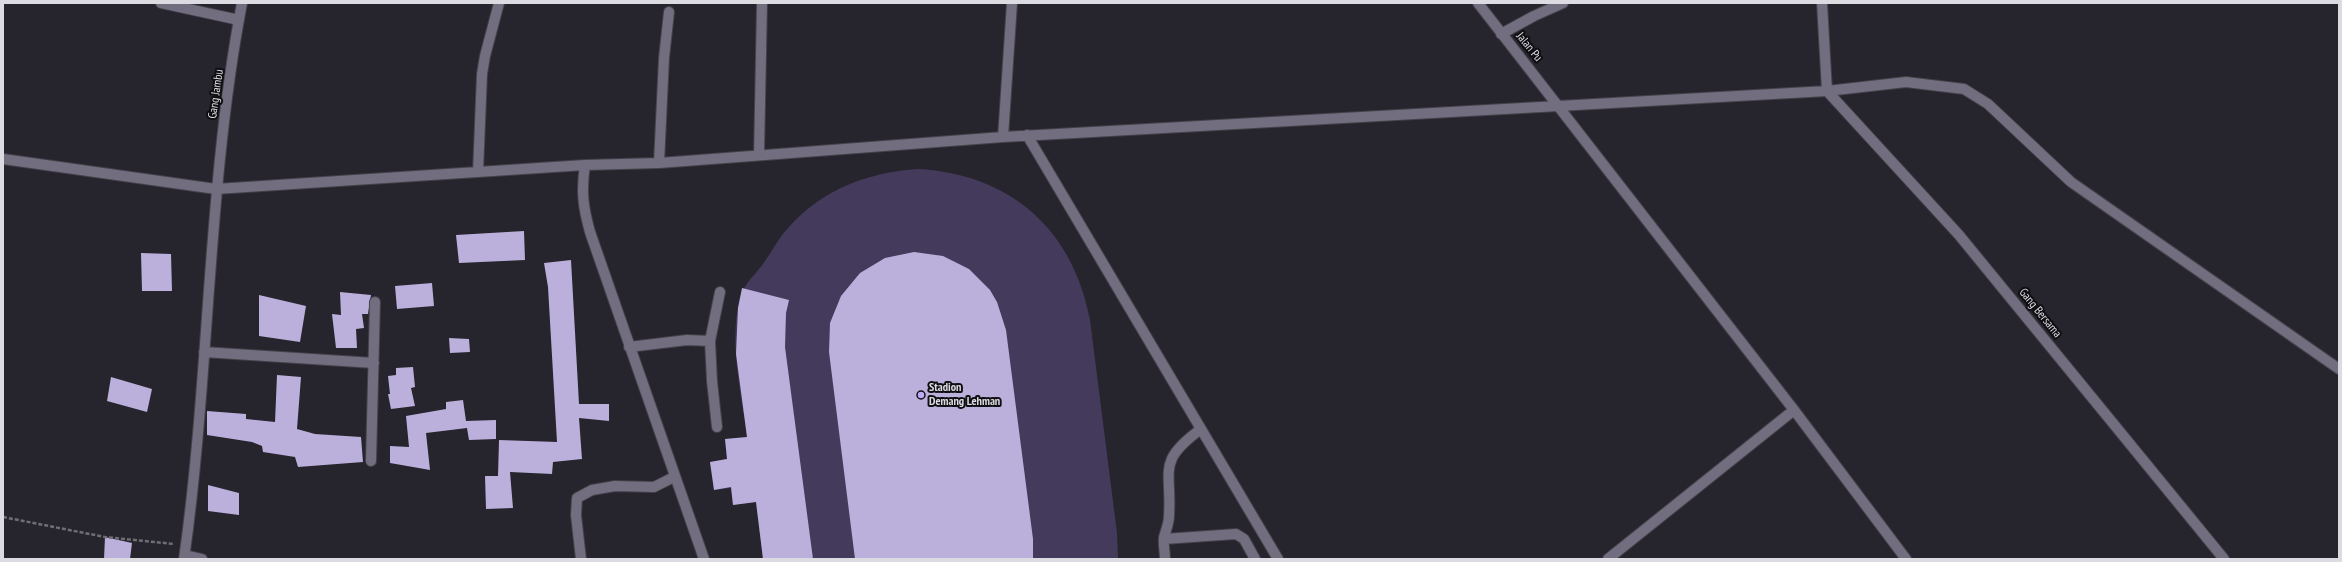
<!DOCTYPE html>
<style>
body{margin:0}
#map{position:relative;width:2342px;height:562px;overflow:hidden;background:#26242c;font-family:"PT Sans Narrow",sans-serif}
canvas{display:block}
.frame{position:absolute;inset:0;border:4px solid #dcdbe1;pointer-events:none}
</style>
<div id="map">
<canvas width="2342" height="562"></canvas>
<div class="frame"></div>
</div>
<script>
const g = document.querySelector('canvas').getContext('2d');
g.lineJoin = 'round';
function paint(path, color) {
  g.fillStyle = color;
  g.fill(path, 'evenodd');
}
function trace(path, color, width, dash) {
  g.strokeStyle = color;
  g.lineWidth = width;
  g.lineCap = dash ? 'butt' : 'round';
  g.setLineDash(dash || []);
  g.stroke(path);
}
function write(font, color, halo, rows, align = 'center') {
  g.font = font + ' "PT Sans Narrow",sans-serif';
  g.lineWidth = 4;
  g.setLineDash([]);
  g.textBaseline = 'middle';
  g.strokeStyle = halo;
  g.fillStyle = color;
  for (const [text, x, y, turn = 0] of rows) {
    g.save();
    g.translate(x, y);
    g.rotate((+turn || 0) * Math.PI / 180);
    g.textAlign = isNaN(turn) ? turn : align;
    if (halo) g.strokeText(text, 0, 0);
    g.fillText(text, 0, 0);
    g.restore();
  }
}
const green = new Path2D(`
 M918,169C1010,174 1073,229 1090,320L1117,533L1118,559H763L756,502L733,505L731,488L714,490L710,462L727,459L725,439L747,437C742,395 730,349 738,307C742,283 752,280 765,261C773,250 779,237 789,227C823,189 869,172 918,169Z`);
const building = new Path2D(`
 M524,231L525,260L459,263L456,235Z
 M914,252L943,256L969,269L990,290L997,302L1006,330L1033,539V559H855L829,352L830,323L841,296L860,273L885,258Z
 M141,253L171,254L172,291H142Z
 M571,260L579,404H609V421L579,418L582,459L553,462L552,474L510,472L513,508L486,509L485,476H498L499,440L557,442L548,287L544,263Z
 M432,283L434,306L397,309L395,286Z
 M742,288L789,300L786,313L785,347L813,559H763L756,502L733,505L731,487L714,490L710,462L727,459L725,439L747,437L736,354L738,308Z
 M340,292L371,295L368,314H362L364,328L356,329L357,348H336L332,314L341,315Z
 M259,295L306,306L300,342L259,336Z
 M449,338L469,339L470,352L450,353Z
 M413,367L415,387L411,388L415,406L391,409L388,394H390L388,376L396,375V368Z
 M277,375L301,377L297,429L315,434L361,437L363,462L298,467L295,457L263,452L262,446L252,442L207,435V411L246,414V419L275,422Z
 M111,377L152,389L147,412L107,401Z
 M463,400L466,421L496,420V439L469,440L467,428L426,433L430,470L390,463V446L409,447L406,416L446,409V402Z
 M208,485L239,493V515L208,511Z
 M105,537L132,543L130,559H104Z`);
const path = new Path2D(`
 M3,517L105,537L174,544`);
const minor = new Path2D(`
 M161,3L239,20
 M1478,3L1794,410L1906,559
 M1822,3L1827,91
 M1501,34L1534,16L1563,3
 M1827,91L1959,235L2224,559
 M1027,135L1278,559
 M1003,137L1012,3
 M759,155L762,3
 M3,159L216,189L585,165L659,163L1003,137L1827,91L1906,82L1964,89L1988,104L2071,182L2339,369
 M659,163L664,58L669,12
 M585,165C581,191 583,207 590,232L704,559
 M478,172L482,74L485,56L499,3
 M629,347L687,340L710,341
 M204,352L374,363
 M717,427L712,381L710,341L720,292
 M371,461L375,302
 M1164,539L1236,534L1244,539L1255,559
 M185,555L202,559
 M184,559C210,375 207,186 242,3
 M581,559L576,515L577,498L592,490L615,486L654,487L674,477
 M1165,559C1165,552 1163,544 1164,537C1166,530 1169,523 1169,516C1172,469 1156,462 1201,429
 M1608,559L1794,410`);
const markers = [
 [921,395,4,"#bda9f5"]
];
const streetNames = [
 ["Jalan Pu",1529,47,51],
 ["Gang Jambu",216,94,-82],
 ["Gang Bersama",2040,313,51]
];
const poiNames = [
 ["Stadion",929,388],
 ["Demang Lehman",929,402]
];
paint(green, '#443b5c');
paint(building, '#bbb0dc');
trace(minor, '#434149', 12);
trace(path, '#6f6e75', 2.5, [4, 2]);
trace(minor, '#726d7f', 10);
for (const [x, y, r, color] of markers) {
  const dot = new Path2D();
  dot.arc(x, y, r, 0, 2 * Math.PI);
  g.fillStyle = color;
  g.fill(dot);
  trace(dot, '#0f0e12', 1.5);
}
write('12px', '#dcdbe1', '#0f0e12', streetNames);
write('bold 12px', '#dcdbe1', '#0f0e12', poiNames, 'left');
</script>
